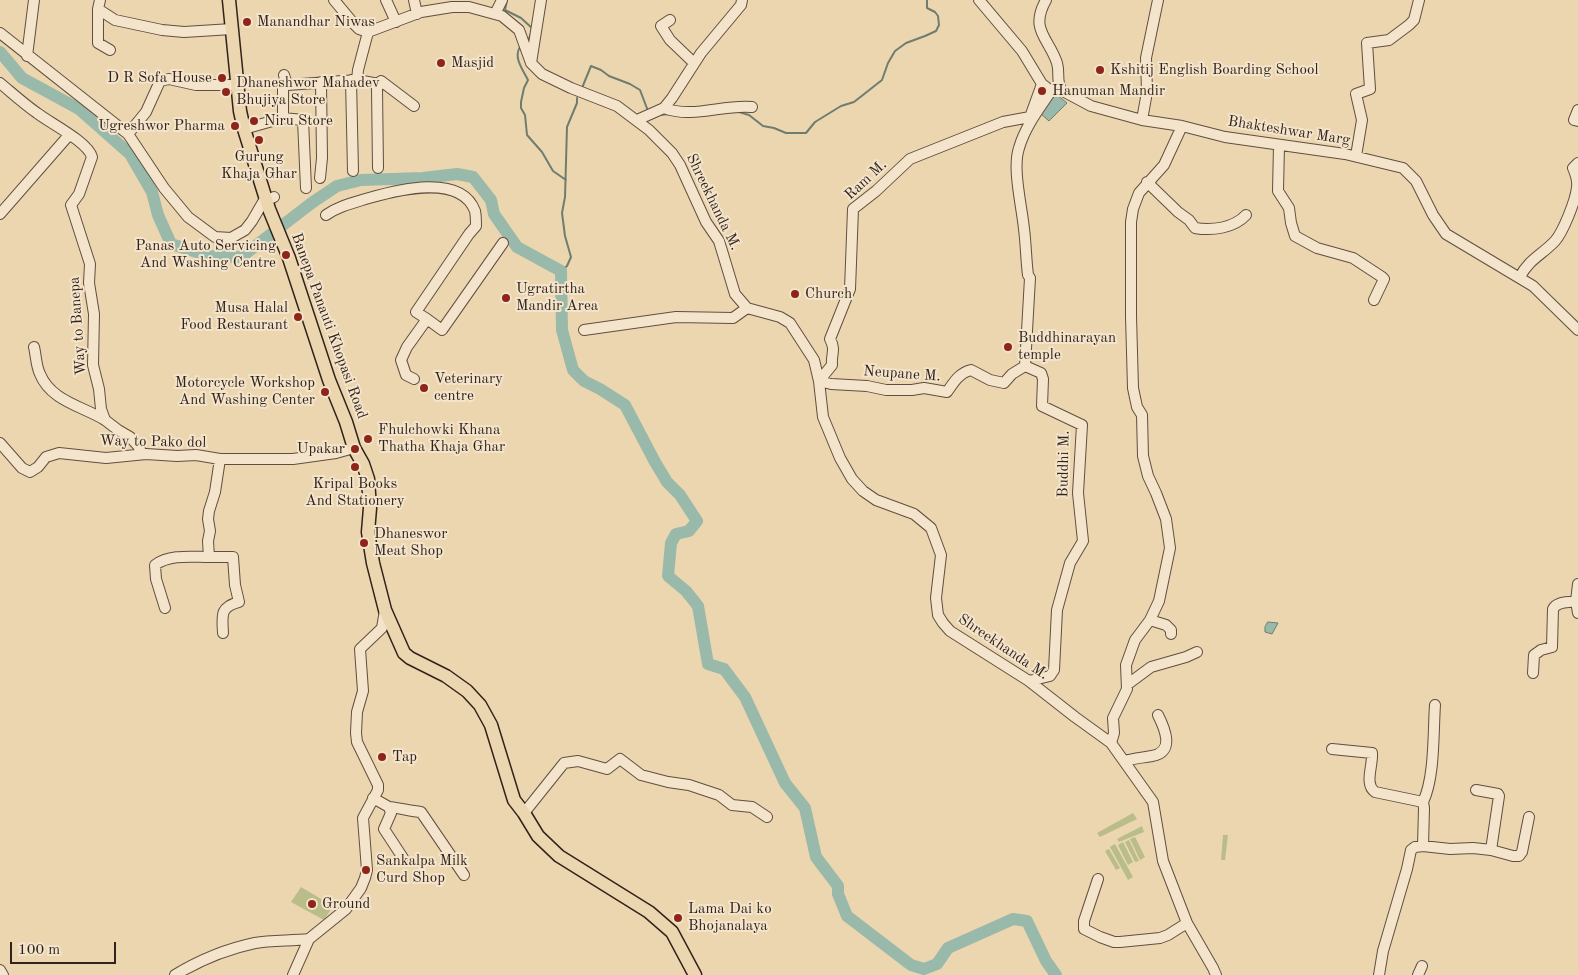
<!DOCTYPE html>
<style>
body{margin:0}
#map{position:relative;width:1578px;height:975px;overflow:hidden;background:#ecd6af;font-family:"Old Standard TT",serif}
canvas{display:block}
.scale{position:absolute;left:10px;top:942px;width:106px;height:22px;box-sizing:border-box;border:2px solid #31221b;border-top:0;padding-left:6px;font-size:15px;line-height:18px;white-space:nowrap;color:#31221b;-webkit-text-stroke:4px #f3e4cb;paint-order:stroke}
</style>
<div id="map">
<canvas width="1578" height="975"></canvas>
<div class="scale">100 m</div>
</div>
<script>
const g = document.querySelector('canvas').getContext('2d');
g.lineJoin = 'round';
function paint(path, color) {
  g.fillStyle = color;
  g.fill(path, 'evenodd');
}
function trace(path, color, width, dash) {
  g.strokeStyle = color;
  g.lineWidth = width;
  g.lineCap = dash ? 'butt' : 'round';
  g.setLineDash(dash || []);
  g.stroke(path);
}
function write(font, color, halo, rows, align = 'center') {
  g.font = font + ' "Old Standard TT",serif';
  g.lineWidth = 4;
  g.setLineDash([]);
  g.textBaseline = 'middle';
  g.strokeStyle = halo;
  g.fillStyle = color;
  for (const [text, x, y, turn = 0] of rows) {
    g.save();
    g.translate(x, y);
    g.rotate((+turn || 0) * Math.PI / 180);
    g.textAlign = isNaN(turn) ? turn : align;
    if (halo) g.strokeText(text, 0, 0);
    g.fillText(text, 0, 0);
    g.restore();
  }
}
const green = new Path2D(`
 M1133,813L1137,819L1100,837L1097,833Z
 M1142,826L1144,832L1119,842L1117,839Z
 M1223,835H1228L1225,860H1221Z
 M1135,837L1145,857L1140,860L1130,839Z
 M1129,840L1139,861L1135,862L1125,842Z
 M1123,842L1133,862L1128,865L1118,845Z
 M1115,844L1133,877L1128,880L1110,847Z
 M1109,849L1120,868L1116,870L1105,851Z
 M301,887L333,906L324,920L291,902Z`);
const water = new Path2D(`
 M1055,93L1067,103L1049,121L1041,114Z
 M1268,622L1278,623L1272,634L1265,632V627Z`);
const stream = new Path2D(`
 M507,0L505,10L521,18L533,29L528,41
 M520,47C513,57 523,70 528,80L524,88L521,102V108L525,115L527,135L542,152L553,171L566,180
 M582,88L591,66L601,70L609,76L630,84L640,90L648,111
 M739,112L749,115L763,126L774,128L786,133H806L815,122L841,106L854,102L882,80L888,63L895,51L906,43L925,36L936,31L939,25L938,16L935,12L927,8V0
 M659,115L670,114
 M561,271L567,266L571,257L565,236L562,213L565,197L567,127L577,103V98`);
const river = new Path2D(`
 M0,52L22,78L79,109L130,154L152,192L158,215L171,244L210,256L241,257L313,202L337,186L361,180L423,178L457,174L473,177L491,200L494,214L517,247L561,271L562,330L573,370L584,381L600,389L625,405L655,462L667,482L680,495L697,521L689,531L676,534L671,543L668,576L686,591L698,606L708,664L724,669L745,697L785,783L805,808L816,857L838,886V894L847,916L911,965L924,969L937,964L948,948L1013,919L1027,921L1046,961L1056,975`);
const minor = new Path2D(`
 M100,0L98,9L115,20L162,30L184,32L232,29
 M334,0L354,24L359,29L368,32L421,12L452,7H469L502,16L519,30L531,63L542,74L571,88L617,106L649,130L672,153L680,165L706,222L719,241L735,294L747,308L780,317L790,323L814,360L819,381L823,417L840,458L852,479L863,491L876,500L914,514L931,528L941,555L936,598L938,615L943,623L950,631L1029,681L1075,717L1111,743L1153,802L1163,861L1187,923L1213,968L1216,975
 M386,0L396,22
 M414,0L417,14
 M979,0L1022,51L1042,84L1051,91L1061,90L1091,106L1142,120L1182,126L1225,137L1345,154L1403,168L1416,181L1433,215L1446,234L1533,286L1578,330
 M1046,0C1029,30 1049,38 1057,63C1060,73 1056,79 1061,90
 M98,9V43L110,50
 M495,14L502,0
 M670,20L661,26L670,40L694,63
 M0,33L128,134L164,188L188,217L215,237L231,238L245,230L252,221L263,202L274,197
 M27,56L34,0
 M531,63L541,0
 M284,75L287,85L357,80L358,70L368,32
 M351,80L353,171
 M357,80L379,84
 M0,83C12,93 24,104 37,113C50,123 88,142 92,157L79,194L71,205L90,264L89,283L94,314L93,365L99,389L101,409L105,420L118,430L130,437L138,446L142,454
 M664,108L672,98L701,53L741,5L742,0
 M1578,110L1574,120L1578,121
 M283,118L303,120L306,188
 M637,120L664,108C693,119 723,104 752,107
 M1142,120L1147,92L1146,58L1158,0
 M244,129L283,118V85H287
 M128,134L146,112L160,81L169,79L196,85H238
 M1279,145L1278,191L1289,208L1291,223L1295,236L1317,248L1353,258L1382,277L1384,279L1374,300
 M1356,156L1362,120L1356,94L1370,89L1367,43L1389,40L1409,25L1414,20L1419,0
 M378,168L377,88L381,81L414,106
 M320,178L322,158L321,82
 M1147,182L1178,212L1189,220L1195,228C1212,231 1234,228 1246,215
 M0,214L69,135
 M326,215C339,206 353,203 369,198C397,190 461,173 475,211C476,216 476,221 476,226L469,234L416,312L427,319L407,347L401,360L406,375L414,379
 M1520,277C1528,260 1543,254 1555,241C1563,232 1576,200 1577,187C1578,181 1576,175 1573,168L1578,163
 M427,319L442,330L503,243
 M584,330L676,317L733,318L747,308
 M34,347C36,355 36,366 40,374C51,401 82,406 105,420
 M1025,366L1012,374L1004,383L990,380L971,370C959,373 954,382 947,392L924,388L912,390H886L867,386L831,384L819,381L832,365C831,354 836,350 830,339L850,289L853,209L876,191L910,159L1003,122L1030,117L1042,84
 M0,443L22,468L30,472L38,467L46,457L59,453L106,458L146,454L177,456L196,455L220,459H293L336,453L354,448
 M209,557H233L235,585L239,602C220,607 222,615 223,633
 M1576,601L1578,613
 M165,608L156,579L155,565C170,554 192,557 209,557L208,541L210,531L208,519L209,511L215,492L220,459
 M1150,620L1166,625L1171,630V634
 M1533,673L1534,655L1541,650L1552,647L1553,609C1557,601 1568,603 1576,601L1578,584
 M1029,681L1050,676L1054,670L1057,610L1070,563L1083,541L1078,493L1082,425L1042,406L1043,379L1041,373L1025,366L1030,278L1028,275C1026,260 1026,244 1024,229C1022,207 1012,168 1019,148C1025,127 1039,109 1051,91
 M1128,684L1151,667L1186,657L1197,652
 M1111,743L1114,733L1113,718L1127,689L1126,665L1135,640L1150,620L1159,601L1170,548L1166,519L1156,493L1148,476L1143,456L1142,415L1137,407L1133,388L1131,316V222L1133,209L1139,193L1164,165L1182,126
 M1332,749L1372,753C1373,766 1364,784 1375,792L1423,802L1424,808L1423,846
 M1125,761C1134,758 1142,758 1152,756C1175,752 1165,729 1158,715
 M1476,790L1498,794L1499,796L1491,850
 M373,798L389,807L391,813L384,829L403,858
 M1423,802C1435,777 1433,733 1435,705
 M389,807C400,808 410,811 421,812L464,875
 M524,813L564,763L578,761L607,769L620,759L641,775L668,782L689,785L719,795L732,805L752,807L767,817
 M1098,879L1084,921V929L1100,937L1114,942H1120L1160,938L1168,935L1187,923
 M0,970L3,975
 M175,975C200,960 226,949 255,943C271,940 292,941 309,939
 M293,975L309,939L346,909L361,888L365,878L367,870L363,818L378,790V785L357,742L356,733L357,712L363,691L360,649L382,628L385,610
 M1379,975L1383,951L1407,869L1411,850L1415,847L1423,846L1450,849L1473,848L1491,850L1513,856H1519L1522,852L1529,817
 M1418,975L1422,966`);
const major = new Path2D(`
 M229,0L240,111L244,129L269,209L289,258L329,380L346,422L354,448L363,464L368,479L370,508L368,532L373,563L385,610L404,653L410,658L446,676L467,691L480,705L491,725L514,800L524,813L538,836L559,856L649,912L672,932L695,975`);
const markers = [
 [247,22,5,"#8f2418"],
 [441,63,5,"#8f2418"],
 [1100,70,5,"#8f2418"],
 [222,78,5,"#8f2418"],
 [1042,91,5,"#8f2418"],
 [226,92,5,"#8f2418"],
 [254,121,5,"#8f2418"],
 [235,126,5,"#8f2418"],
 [259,140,5,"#8f2418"],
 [286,255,5,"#8f2418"],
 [795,294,5,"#8f2418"],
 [506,298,5,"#8f2418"],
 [298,317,5,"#8f2418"],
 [1008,347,5,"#8f2418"],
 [424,388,5,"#8f2418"],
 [325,392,5,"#8f2418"],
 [368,439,5,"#8f2418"],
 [355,449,5,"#8f2418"],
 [355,467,5,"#8f2418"],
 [364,543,5,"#8f2418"],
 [382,757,5,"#8f2418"],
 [366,870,5,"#8f2418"],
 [312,904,5,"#8f2418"],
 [678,918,5,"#8f2418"]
];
const poiNames = [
 ["Manandhar Niwas",257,22],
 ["Masjid",451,63],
 ["Kshitij English Boarding School",1110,70],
 ["D R Sofa House",212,78,"right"],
 ["Dhaneshwor Mahadev",236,83],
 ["Bhujiya Store",236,100],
 ["Hanuman Mandir",1052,91],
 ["Niru Store",264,121],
 ["Ugreshwor Pharma",225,126,"right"],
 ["Gurung",259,157,"center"],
 ["Khaja Ghar",259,174,"center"],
 ["Panas Auto Servicing",276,246,"right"],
 ["And Washing Centre",276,263,"right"],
 ["Ugratirtha",516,289],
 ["Mandir Area",516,306],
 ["Church",805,294],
 ["Musa Halal",288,308,"right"],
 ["Food Restaurant",288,325,"right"],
 ["Buddhinarayan",1018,338],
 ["temple",1018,355],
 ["Veterinary",434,379],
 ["centre",434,396],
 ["Motorcycle Workshop",315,383,"right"],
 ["And Washing Center",315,400,"right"],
 ["Fhulchowki Khana",378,430],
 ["Thatha Khaja Ghar",378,447],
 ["Upakar",345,449,"right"],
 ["Kripal Books",355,484,"center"],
 ["And Stationery",355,501,"center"],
 ["Dhaneswor",374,534],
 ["Meat Shop",374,551],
 ["Tap",392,757],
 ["Sankalpa Milk",376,861],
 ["Curd Shop",376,878],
 ["Ground",322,904],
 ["Lama Dai ko",688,909],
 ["Bhojanalaya",688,926]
];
const streetNames = [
 ["Bhakteshwar Marg",1289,131,9],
 ["Ram M.",866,180,-43],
 ["Shreekhanda M.",713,202,64],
 ["Way to Banepa",78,326,-94],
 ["Banepa Panauti Khopasi Road",329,326,70],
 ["Neupane M.",902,374,4],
 ["Way to Pako dol",153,442,1],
 ["Buddhi M.",1064,464,-89],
 ["Shreekhanda M.",1003,647,34]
];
paint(green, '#b9bd8a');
paint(water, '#99b9ab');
trace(water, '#6f7d71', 1);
trace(stream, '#6f7d71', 2);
trace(river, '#99b9ab', 12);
trace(minor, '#604f40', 12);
trace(major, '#31221b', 15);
trace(minor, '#f3e4cb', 10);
trace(major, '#ecd6af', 12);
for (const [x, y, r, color] of markers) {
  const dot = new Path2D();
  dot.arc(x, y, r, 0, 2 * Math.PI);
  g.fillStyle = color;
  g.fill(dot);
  trace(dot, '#f3e4cb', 2);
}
write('15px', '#31221b', '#f3e4cb', poiNames, 'left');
write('15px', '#31221b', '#f3e4cb', streetNames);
</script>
